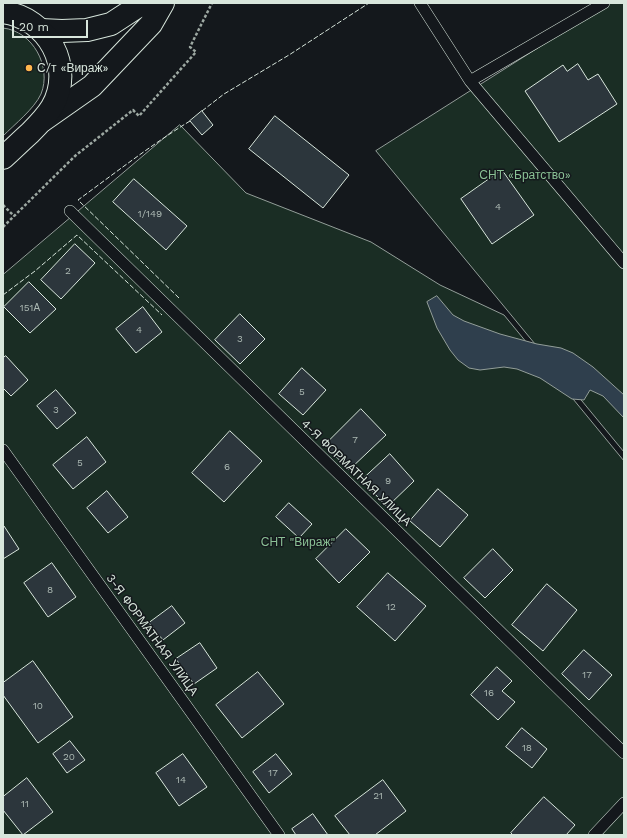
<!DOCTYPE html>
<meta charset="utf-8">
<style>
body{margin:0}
#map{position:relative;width:627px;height:838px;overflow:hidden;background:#14181c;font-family:"Work Sans",sans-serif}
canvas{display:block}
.frame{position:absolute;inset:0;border:4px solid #d8e6dc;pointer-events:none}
.scale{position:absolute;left:12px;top:20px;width:76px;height:18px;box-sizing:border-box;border:2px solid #d8e6dc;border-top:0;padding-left:5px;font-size:12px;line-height:14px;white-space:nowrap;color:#d8e6dc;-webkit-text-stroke:3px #14181c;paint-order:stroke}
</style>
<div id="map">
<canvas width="627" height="838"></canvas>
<div class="frame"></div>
<div class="scale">20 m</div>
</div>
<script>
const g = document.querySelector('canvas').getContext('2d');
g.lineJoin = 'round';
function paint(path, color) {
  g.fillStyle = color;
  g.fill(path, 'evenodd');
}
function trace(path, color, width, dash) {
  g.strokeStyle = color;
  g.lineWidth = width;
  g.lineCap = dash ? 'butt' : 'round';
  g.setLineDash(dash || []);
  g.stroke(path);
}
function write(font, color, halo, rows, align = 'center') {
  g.font = font + ' "Work Sans",sans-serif';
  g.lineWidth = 3;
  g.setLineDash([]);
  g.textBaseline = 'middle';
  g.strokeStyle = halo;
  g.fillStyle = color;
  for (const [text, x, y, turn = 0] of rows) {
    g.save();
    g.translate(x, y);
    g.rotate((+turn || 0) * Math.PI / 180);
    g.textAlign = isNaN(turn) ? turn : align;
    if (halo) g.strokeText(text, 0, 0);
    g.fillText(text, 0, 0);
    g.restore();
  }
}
const green = new Path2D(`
 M609,3H624V452L376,151Z
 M3,28C33,31 52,67 41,94C34,109 15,124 3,136Z
 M180,125L246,193L371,242L440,285L504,315L624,461V835H3V275Z`);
const water = new Path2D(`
 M437,296L453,315L464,321L500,334L537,344L561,348L573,353L593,367L624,395V418L603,396L590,390L584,400L572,399L540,378L517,369L504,367L480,370L469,368L458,360L450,350L437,328L427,302Z`);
const building = new Path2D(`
 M578,64L588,80L598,74L617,104L559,142L525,91L563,65L567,71Z
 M202,111L213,125L202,135L190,121Z
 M275,116L349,175L323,208L249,149Z
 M502,170L534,215L492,244L461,199Z
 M134,179L187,226L166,250L113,202Z
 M75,244L95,263L61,299L41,280Z
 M29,282L56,309L30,333L4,307Z
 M143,307L162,332L136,353L116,329Z
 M240,314L265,339L240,364L215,340Z
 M6,356L28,380L11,396L3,388V358Z
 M302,368L326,390L303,415L279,394Z
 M56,390L76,413L57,429L37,406Z
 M361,409L386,435L349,470L325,445Z
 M230,431L262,461L224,502L192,473Z
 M87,437L106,462L73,489L53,465Z
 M390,454L414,481L387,507L362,480Z
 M438,489L468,515L440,547L410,521Z
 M107,491L128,517L108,533L87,508Z
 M289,503L312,524L299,538L276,517Z
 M3,526H4L19,549L3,559Z
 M346,529L370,552L339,583L316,559Z
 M493,549L513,570L485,598L464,578Z
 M52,563L76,597L48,617L24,583Z
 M388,573L426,606L395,641L357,607Z
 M547,584L577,610L543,651L512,625Z
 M172,606L185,623L163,640L149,623Z
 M200,643L217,668L194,684L176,659Z
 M584,650L612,675L589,700L562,674Z
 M33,661L73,717L38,743L3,695V683Z
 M497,667L512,681L502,691L515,702L498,720L471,695Z
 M258,672L284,704L242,738L216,705Z
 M522,728L547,749L532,768L506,747Z
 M70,741L85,760L67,773L53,754Z
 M183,754L207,787L179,806L156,773Z
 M276,754L292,774L269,793L253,772Z
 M27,778L53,812L23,835L3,810V797Z
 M383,780L406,811L375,835H350L335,816Z
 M544,797L575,825L566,835H513L511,833Z
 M313,814L328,835H296L292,829Z`);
const path = new Path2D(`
 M3,205L14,216
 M3,227L75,156L133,110L139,116L196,52L190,47L212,3`);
const lane = new Path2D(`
 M420,3L470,81L624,263
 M470,81L604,3
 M70,211L624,753
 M3,450L279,835
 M594,835L624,803`);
const secondary = new Path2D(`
 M41,30L62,31L87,30L111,24L137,7L142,3
 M42,121L92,86L151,24L163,3`);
const primary = new Path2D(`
 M3,12C48,18 75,67 52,107C46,117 38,125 30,133C21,141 12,150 3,158`);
const fence = new Path2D(`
 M202,111L224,94L289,55L369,3
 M3,295L35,271L77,235L162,315
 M179,298L78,200C115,173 151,145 190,121`);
const markers = [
 [29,68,4,"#ffb74d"]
];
const numberNames = [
 ["4",498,207],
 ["1/149",150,214],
 ["2",68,271],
 ["151А",30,308],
 ["4",139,330],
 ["3",240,339],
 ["5",302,392],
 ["3",56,410],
 ["7",355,440],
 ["5",80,463],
 ["6",227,467],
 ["9",388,481],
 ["8",50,590],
 ["12",391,607],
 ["17",587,675],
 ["16",489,693],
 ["10",38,706],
 ["18",527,748],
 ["20",69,757],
 ["17",273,773],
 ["14",181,780],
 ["21",378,796],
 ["11",25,804]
];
const poiNames = [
 ["С/т «Вираж»",37,68]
];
const parkNames = [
 ["СНТ «Братство»",525,175],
 ["СНТ \"Вираж\"",298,542]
];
const streetNames = [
 ["4-Я ФОРМАТНАЯ УЛИЦА",356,473,44],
 ["3-Я ФОРМАТНАЯ УЛИЦА",152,635,54]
];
paint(green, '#1a2d24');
trace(green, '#939e99', 1);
paint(water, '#2f3f4d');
trace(water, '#939e99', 1);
paint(building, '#2c363c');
trace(building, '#d8e6dc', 1);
trace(lane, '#d8e6dc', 12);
trace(secondary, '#d8e6dc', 24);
trace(primary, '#d8e6dc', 24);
trace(path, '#9da8a2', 2.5, [3, 2]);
trace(lane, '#14181c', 11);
trace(secondary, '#14181c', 22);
trace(primary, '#14181c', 22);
trace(fence, '#d8e6dc', 1, [5, 2]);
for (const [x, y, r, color] of markers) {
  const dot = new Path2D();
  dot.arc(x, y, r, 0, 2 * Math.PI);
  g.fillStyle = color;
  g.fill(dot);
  trace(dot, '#14181c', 1.5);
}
write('10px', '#adbab4', null, numberNames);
write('12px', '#d8e6dc', '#14181c', poiNames, 'left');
write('12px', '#8ac095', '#14181c', parkNames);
write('12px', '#d8e6dc', '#14181c', streetNames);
</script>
